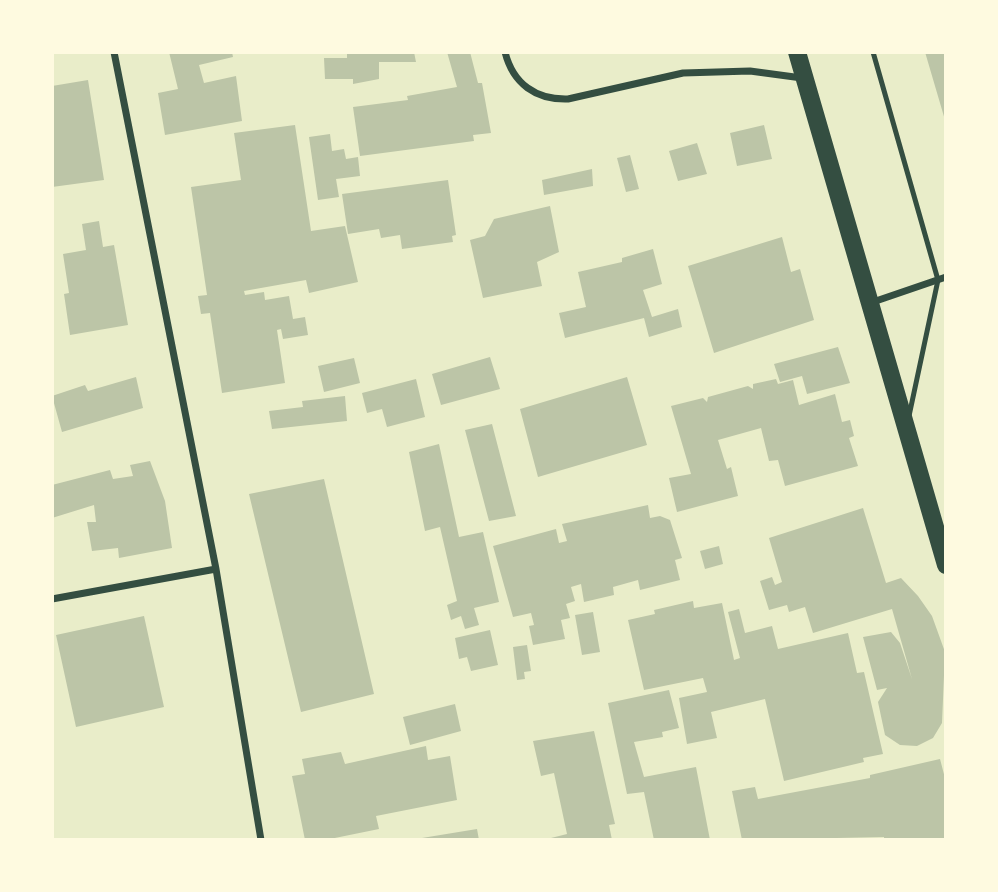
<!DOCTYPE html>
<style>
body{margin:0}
#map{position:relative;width:998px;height:892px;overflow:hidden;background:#e9edc9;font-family:Arial,sans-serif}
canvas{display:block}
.frame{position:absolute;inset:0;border:54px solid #fefae0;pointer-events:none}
</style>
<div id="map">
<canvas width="998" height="892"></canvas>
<div class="frame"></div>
</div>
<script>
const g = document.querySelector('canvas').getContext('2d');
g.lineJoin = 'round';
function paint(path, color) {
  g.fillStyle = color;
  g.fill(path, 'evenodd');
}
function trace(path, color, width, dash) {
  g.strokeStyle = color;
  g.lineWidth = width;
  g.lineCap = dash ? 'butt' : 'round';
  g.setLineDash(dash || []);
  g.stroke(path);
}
const building = new Path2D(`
 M169,52H232L233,57L199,65L204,83L236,76L242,121L165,135L158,93L178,89Z
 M347,52H414L416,62H379V79L353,84V79H325L324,58H347Z
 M447,52H470L478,83H482L491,133L473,135L474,141L360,156L353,107L408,100L407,96L457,87Z
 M925,52H946V120H945Z
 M88,80L104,180L52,187V86Z
 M295,125L311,231L345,226L358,282L309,293L306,280L244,291L245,295L264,292L265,300L289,296L293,319L305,317L308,335L283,339L281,329L277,330L285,383L222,393L210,313L201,314L198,296L207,295L191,187L241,180L234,133Z
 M764,125L772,159L737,166L730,133Z
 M330,134L332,151L344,149L346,159L358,157L360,176L336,179L339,197L318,200L309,137Z
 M697,143L707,174L678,181L669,151Z
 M630,155L639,189L626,192L617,158Z
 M592,169L593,186L544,195L542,180Z
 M448,180L456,235L452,236L453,242L402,249L400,235L381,238L379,229L348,234L342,194Z
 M550,206L559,252L537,262L542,286L483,298L470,240L485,236L494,219Z
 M99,221L103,247L114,245L128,325L70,335L64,294L69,293L63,254L86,250L82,224Z
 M782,237L791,272L800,269L814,320L714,353L688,266Z
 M653,249L662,284L643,290L652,317L678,309L682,327L649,337L644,318L565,338L559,313L586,307L578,272L622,262V258Z
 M838,347L850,383L807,394L802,376L780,382L774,364Z
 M490,357L500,389L441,405L432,374Z
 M354,358L360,383L324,392L318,366Z
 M136,377L143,408L62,432L52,396L85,385L88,391Z
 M627,377L647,445L538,477L520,409Z
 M416,379L425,417L387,427L382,409L367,413L362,393Z
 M776,379L778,384L793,380L799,405L835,394L842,422L850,420L854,436L849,438L858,466L785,486L778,460L769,461L761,428L718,440L727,469L731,467L738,496L677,512L669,478L691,474L671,406L703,398L707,402L708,397L748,386L753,389V384Z
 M345,396L347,421L272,429L269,411L303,407L302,401Z
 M492,424L516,516L489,521L465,430Z
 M439,444L459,537L483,532L499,602L474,608L479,625L465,629L461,616L451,620L447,605L457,601L440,527L425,531L409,452Z
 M150,461L165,501L172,548L119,558L118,548L92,551L87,522H96L94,505L52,518V485L110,470L113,479L133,476L130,465Z
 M324,479L374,694L301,712L249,494Z
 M648,505L650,518L660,516L670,520L682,558L675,560L680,580L640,590L638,580L613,587L614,595L584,602L581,584L571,587L575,601L566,604L570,618L561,620L565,639L533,645L529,626L534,625L531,613L513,617L493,546L556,529L559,543L567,541L562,524Z
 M863,508L886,583L901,578L918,596L932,616L945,652L942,723L933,738L917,746L900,745L885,735L878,702L887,688L877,690L863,637L891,632L900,643L912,679L892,609L813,633L805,607L789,612L787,605L769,610L760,581L772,577L775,585L782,582L769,538Z
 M719,546L723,564L705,569L700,551Z
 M693,601L694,608L722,603L734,660L740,658L728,612L739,609L745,633L772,626L778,649L848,633L857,673L864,672L883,754L863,758L864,762L784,781L765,699L711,712L717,738L687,744L679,698L707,692L703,678L644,690L628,620L655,614L654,610Z
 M593,612L600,652L582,655L575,615Z
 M144,616L164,707L76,727L56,635Z
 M490,630L498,665L471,671L467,657L459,659L455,638Z
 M527,645L531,671L524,672L525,679L517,680L513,647Z
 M669,690L679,728L662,732L663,737L634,742L644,777L696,767L710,840H654L644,792L627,794L608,703Z
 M455,704L461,731L410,745L403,717Z
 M594,731L615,824L609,825L612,840H543L567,834L554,773L541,776L533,741Z
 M426,746L428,760L450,756L457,800L376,816L379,829L325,840H305L292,776L305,774L302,759L341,752L345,764Z
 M940,759L946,782V840H884V837L742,840L732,791L755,787L758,799L870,778V775Z
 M477,829L479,840H422V838Z`);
const service = new Path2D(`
 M873,52L938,280L909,416`);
const minor = new Path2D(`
 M114,52L216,569L261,840
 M505,52C513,84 536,100 568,99L683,73L750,71L802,78
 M870,303L946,277
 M52,599L216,569`);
const primary = new Path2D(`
 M797,52L946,565`);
paint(building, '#bcc5a7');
trace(service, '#344e41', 5);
trace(minor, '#344e41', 7);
trace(primary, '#344e41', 18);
</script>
